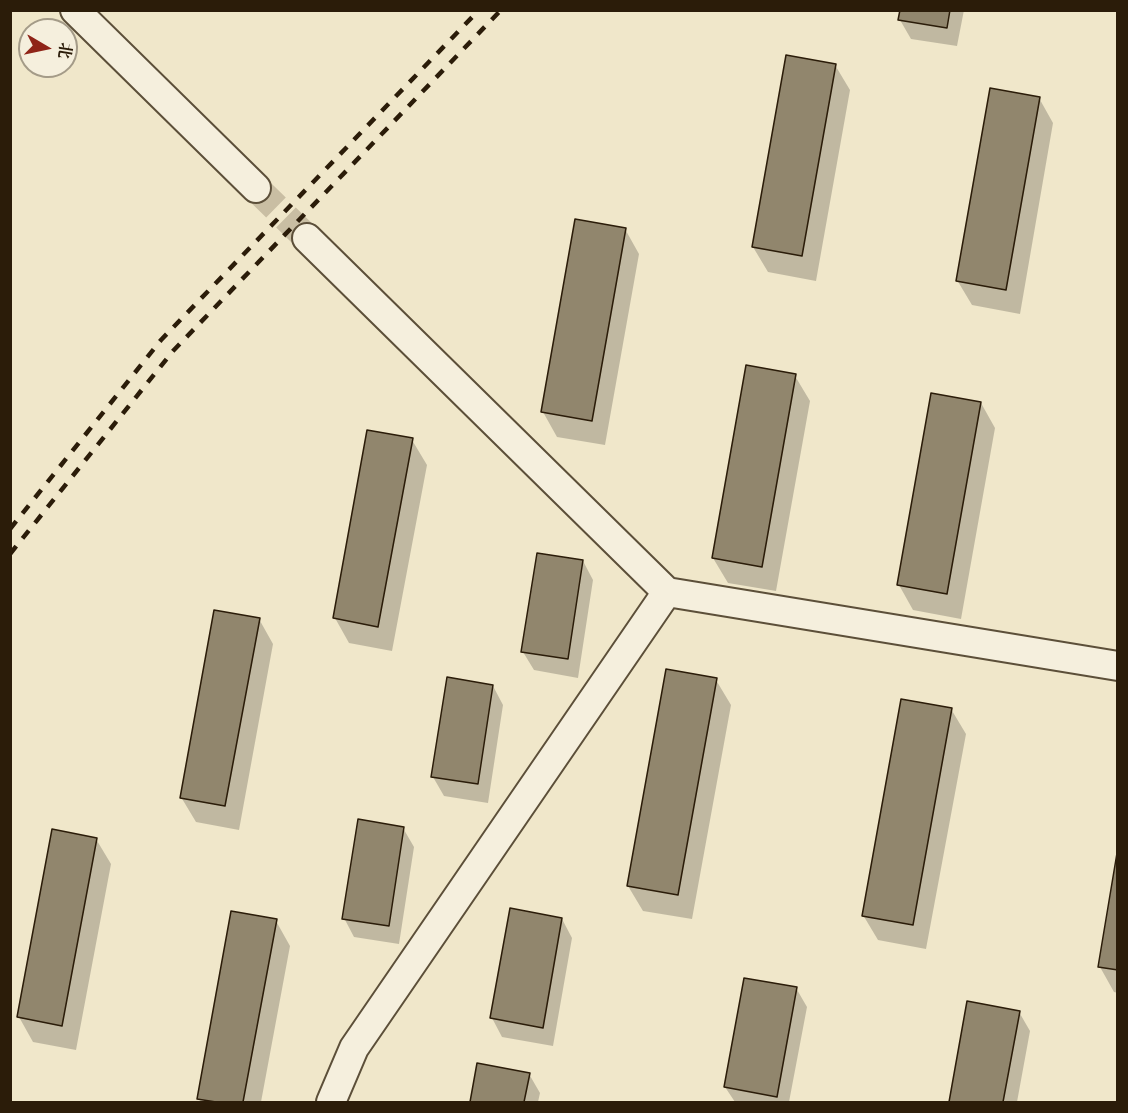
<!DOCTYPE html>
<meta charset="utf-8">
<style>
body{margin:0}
#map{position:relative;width:1128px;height:1113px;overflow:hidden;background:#f0e7ca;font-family:Vollkorn,"Noto Serif SC",serif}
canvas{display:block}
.frame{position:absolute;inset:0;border:12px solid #2b1c09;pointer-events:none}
.north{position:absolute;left:18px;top:18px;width:60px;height:60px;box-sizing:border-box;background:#f5efdd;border:2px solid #a49b88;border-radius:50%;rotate:99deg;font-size:16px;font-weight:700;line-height:24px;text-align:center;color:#2b1c09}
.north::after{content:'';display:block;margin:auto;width:21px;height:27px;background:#8f2418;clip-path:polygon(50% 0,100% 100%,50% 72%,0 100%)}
</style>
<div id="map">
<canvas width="1128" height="1113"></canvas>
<div class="frame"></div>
<div class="north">北</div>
</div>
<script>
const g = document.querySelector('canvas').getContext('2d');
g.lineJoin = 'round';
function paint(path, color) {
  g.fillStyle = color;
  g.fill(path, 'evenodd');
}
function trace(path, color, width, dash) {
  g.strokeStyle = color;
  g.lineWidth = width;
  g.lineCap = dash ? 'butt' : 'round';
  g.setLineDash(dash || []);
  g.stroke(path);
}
const shadow = new Path2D(`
 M902,10H964L957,46L911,39L900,20Z
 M835,65L850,90L816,281L768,272L753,247Z
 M1039,98L1053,123L1020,314L972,305L957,280Z
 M625,229L639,254L605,445L557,437L543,412Z
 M795,376L810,401L776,591L728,583L713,558Z
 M981,403L995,428L961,619L913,610L899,585Z
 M412,440L427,465L392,651L349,643L335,618Z
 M583,561L593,580L578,678L534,670L523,652Z
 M259,619L273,644L239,830L196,822L181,797Z
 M716,680L731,705L692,919L643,911L628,886Z
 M493,686L503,705L488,803L444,796L433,777Z
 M951,709L966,734L926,949L878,940L863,915Z
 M403,828L414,847L399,944L354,937L344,918Z
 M96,839L111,864L76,1050L33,1042L19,1017Z
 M1118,857V993L1114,992L1100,967Z
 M562,919L572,938L553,1046L502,1037L492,1018Z
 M276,921L290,946L261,1102H201L199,1099Z
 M796,988L807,1007L789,1102H735L725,1087Z
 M968,1003L1019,1012L1030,1031L1017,1102H950Z
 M478,1065L529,1074L540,1093L538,1102H471Z`);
const building = new Path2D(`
 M900,10H950L947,28L898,20Z
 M786,55L836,64L802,256L752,247Z
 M990,88L1040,97L1006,290L956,281Z
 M575,219L626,228L592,421L541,412Z
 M746,365L796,374L762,567L712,558Z
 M931,393L981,402L947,594L897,585Z
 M367,430L413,438L378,627L333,618Z
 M537,553L583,560L568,659L521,652Z
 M214,610L260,618L225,806L180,798Z
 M666,669L717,678L678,895L627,886Z
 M447,677L493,685L478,784L431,777Z
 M901,699L952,708L913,925L862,916Z
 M358,819L404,827L389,926L342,919Z
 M52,829L97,838L62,1026L17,1017Z
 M1118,847V970L1098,967Z
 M510,908L562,918L543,1028L490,1018Z
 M231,911L277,919L243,1102H216L197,1099Z
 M744,978L797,987L777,1097L724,1087Z
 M967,1001L1020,1011L1003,1102H949Z
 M477,1063L530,1073L524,1102H470Z`);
const minorTunnel = new Path2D(`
 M256,188L307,238`);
const minor = new Path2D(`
 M75,10L256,188
 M307,238L667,592L1118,666
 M331,1102L354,1048L667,592`);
const rail = new Path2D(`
 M10,529L161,340L479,10
 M10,554L173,351L501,10`);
paint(shadow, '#0003');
paint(building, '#91866d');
trace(building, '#2b1c09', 1.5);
trace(minorTunnel, '#c9bea3', 28, [28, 14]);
trace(minor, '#5c4f39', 32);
trace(minor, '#f5efdd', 28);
trace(rail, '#2b1c09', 4.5, [10, 10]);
</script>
